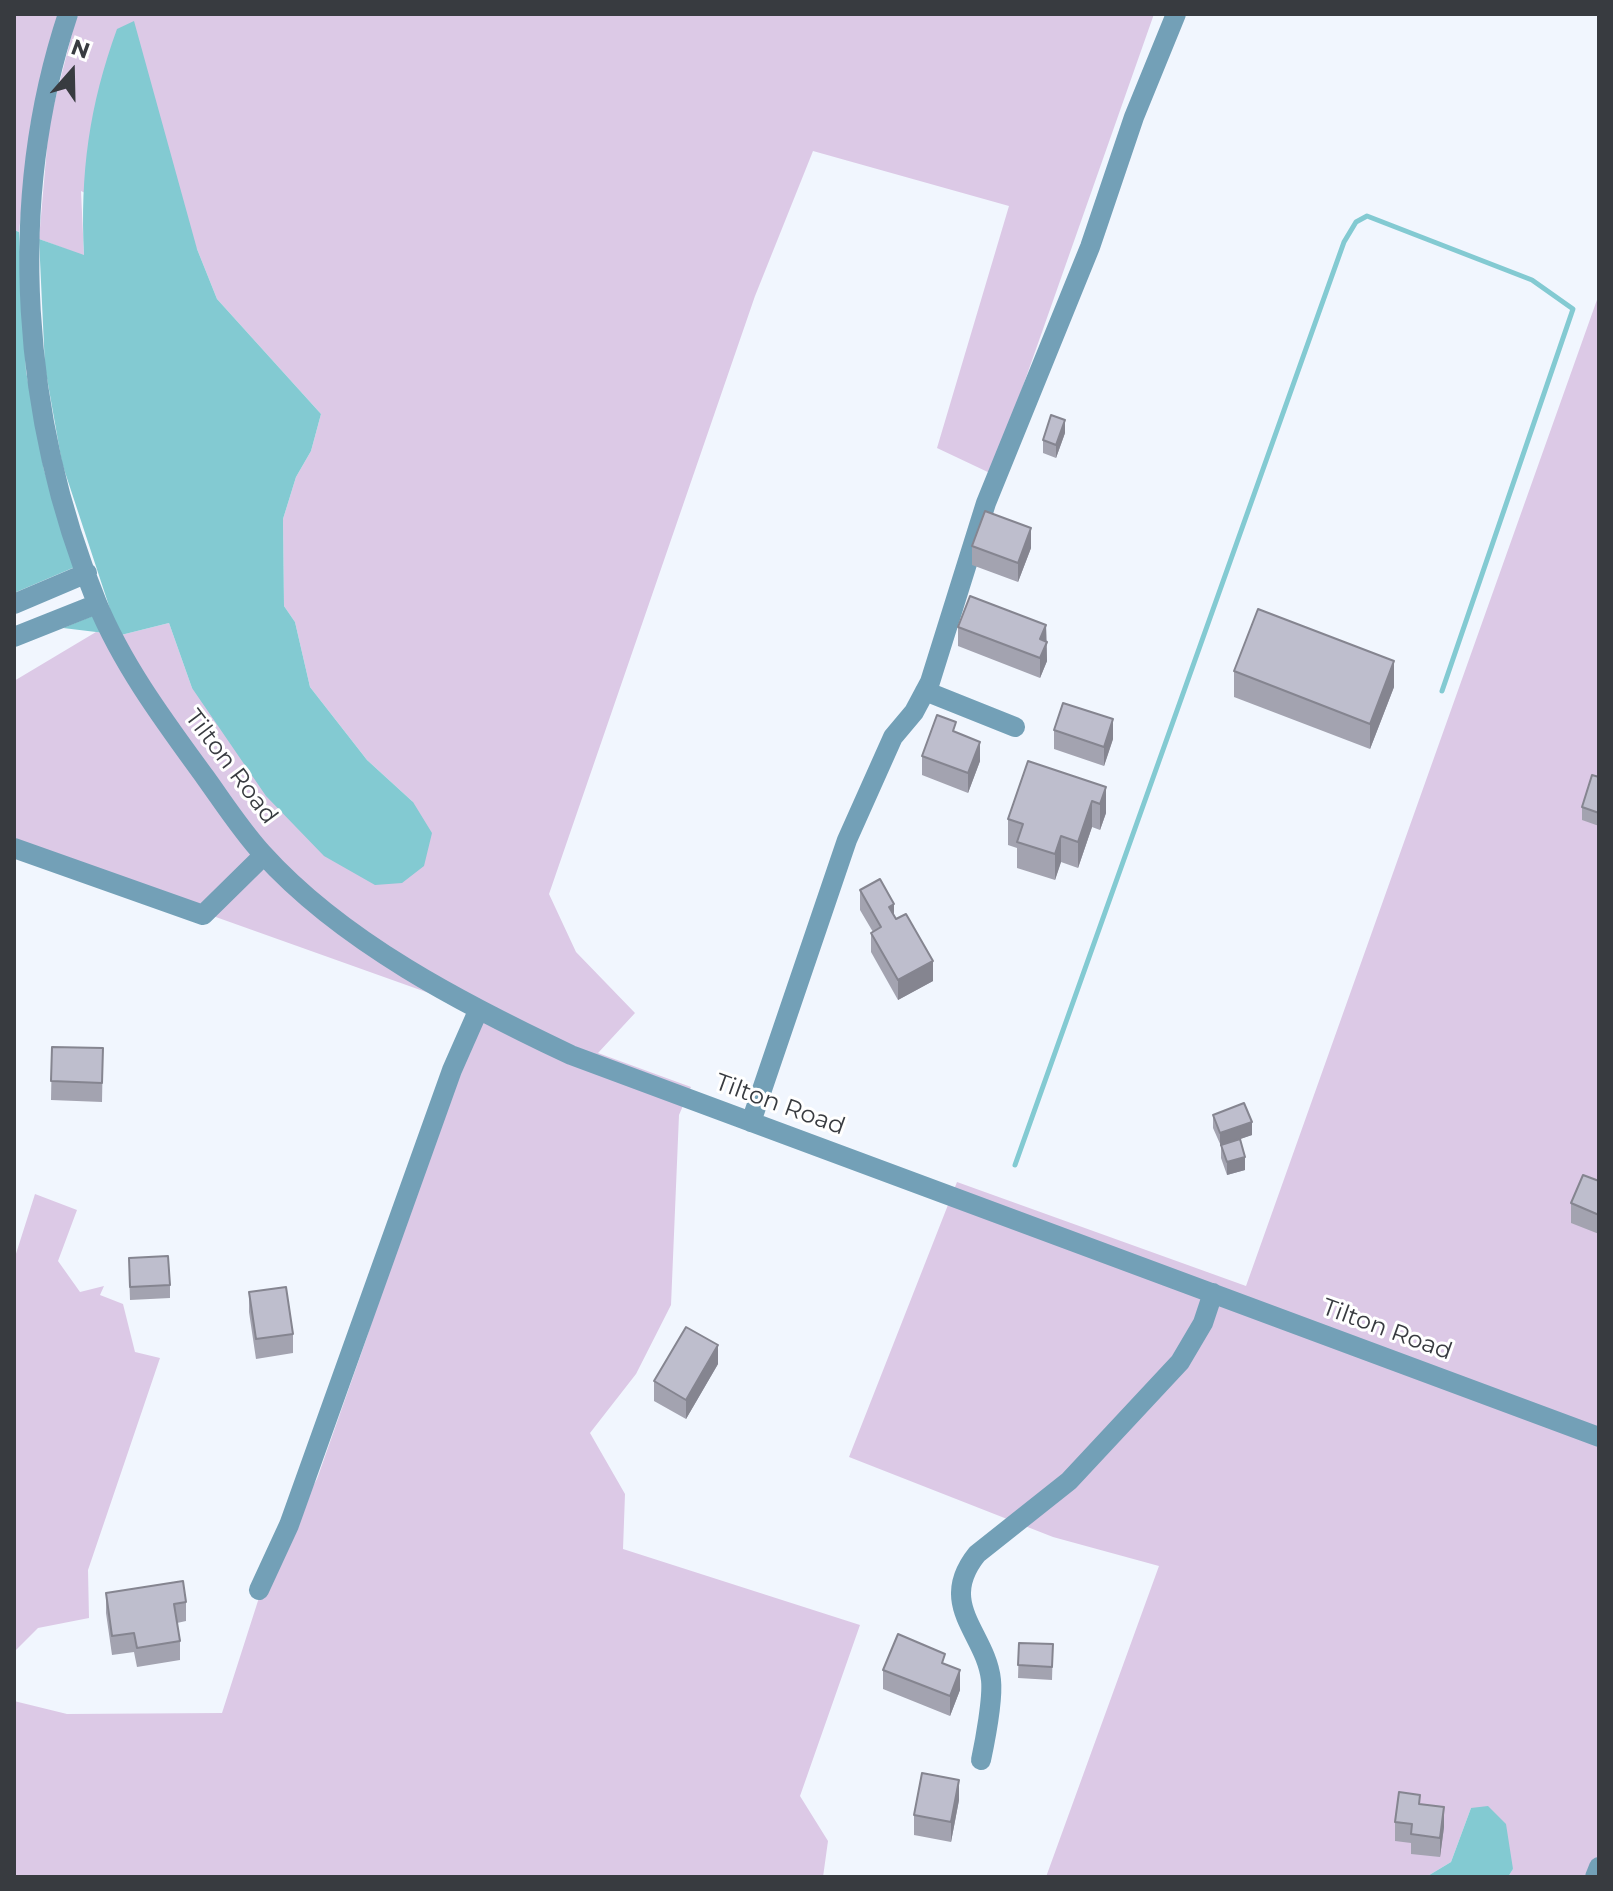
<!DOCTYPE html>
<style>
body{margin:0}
#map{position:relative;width:1613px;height:1891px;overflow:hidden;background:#f1f6fe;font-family:Montserrat,sans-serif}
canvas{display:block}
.frame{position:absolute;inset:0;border:16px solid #383b40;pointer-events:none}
.north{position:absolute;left:32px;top:32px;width:80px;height:80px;-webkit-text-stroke:6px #fff;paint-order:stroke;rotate:20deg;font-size:22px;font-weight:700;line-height:32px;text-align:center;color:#383b40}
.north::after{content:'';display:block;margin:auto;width:28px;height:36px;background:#383b40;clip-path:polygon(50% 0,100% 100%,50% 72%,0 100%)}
</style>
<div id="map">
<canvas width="1613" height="1891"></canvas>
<div class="frame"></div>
<div class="north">N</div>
</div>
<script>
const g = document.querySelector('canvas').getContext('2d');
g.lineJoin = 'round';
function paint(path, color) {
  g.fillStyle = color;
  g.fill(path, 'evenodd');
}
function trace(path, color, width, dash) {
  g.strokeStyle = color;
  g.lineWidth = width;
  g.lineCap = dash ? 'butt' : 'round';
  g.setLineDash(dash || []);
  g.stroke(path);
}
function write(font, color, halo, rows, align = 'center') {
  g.font = font + ' Montserrat,sans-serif';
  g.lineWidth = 6;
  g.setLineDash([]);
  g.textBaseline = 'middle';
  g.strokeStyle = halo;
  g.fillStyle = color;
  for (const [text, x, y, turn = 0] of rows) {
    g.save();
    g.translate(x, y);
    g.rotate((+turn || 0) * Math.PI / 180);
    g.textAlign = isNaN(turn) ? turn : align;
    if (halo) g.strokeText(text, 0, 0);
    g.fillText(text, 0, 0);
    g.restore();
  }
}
const green = new Path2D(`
 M14,14H58L31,122L19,232L14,230Z
 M77,14H1154L992,474L937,448L1009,206L813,151L755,296L549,894L576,952L635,1013L598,1053L691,1087L679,1115L671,1305L636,1374L590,1433L625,1494L623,1549L860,1625L800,1796L828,1841L823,1877H14V1701L67,1714L222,1713L282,1526L288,1529L317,1479L367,1337L468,1007L14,845V681L96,632L121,635L169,623L192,688L413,802L367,760L310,687L295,622L284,606L283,519L296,477L311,451L321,414L217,299L197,249L81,191L84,256L39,239L49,124Z
 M1598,297L1599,1877H1508L1513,1869L1471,1808L1451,1862L1426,1877H1046L1159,1566L1053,1537L849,1457L957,1182L1246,1286Z
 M35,1194L77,1210L58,1261L80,1292L104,1286L100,1295L123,1304L135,1352L160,1358L88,1570L89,1618L38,1628L14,1652V1260Z`);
const water = new Path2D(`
 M134,21L197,249L217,299L321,414L311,451L296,477L283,519L284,606L295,622L310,687L367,760L413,802L432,833L424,866L402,883L375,885L324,856L266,796L192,688L169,623L121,635L63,628L110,609L62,463L45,367L39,239L84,255C80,173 89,106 117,29Z
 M14,230L19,232L26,371L44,470L75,567L14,593Z
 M1488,1806L1506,1824L1513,1869L1508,1877H1426L1451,1862L1471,1808Z`);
const stream = new Path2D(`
 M1015,1165L1344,242L1356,222L1367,216L1532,280L1573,309L1442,691`);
const minor = new Path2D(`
 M68,14C5,203 22,420 97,603C123,666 165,722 205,777C223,802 241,830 262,853C342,942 465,1005 571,1055L1599,1437
 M14,604L87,573
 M14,637L97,604
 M925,691L1015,727
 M14,848L203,915L264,855
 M751,1122L847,840L893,737L914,712L930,682L986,503L1090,247L1134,117L1176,14
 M259,1590L289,1525L452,1070L478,1011
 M981,1760C985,1741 993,1698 991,1680C986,1633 936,1605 977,1554L1069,1481L1180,1362L1203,1323L1213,1293
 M1595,1877L1599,1867`);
const wall = new Path2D(`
 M1065,433L1056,458L1043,453V440Z
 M972,546L1031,548L1018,582L972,565Z
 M1046,625L1047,661L1040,678L958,646V627Z
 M1234,671L1394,687L1370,749L1234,697Z
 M1054,730L1113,739L1104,766L1054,749Z
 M956,733L980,761L968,793L922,775V756Z
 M1599,777V826L1582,820V807Z
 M1106,787V813L1100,830L1092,827L1078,868L1061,862L1055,880L1017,868V848L1008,845V819Z
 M860,890L894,916L933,981L898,1000L871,952V933L873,932L860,910Z
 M52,1047L103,1048L102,1102L51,1100Z
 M1213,1115L1252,1135L1240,1139L1245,1170L1227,1175L1221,1158V1146L1213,1128Z
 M1599,1181V1234L1571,1223V1203Z
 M129,1271L170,1285V1298L130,1300Z
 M249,1292L293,1334V1353L256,1359L249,1312Z
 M718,1364L686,1419L654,1401V1381Z
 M106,1593L186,1602V1621L177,1623L180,1641V1660L137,1667L134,1652L112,1655L106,1613Z
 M1019,1643L1053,1644L1052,1680L1018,1678Z
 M945,1664L960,1690L950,1716L883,1689V1670Z
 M959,1800L951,1842L914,1835V1815Z
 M1420,1805L1444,1827L1440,1857L1411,1854V1843L1395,1841V1822Z`);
const shadedWall = new Path2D(`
 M1065,420V433L1056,458V445Z
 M1031,528V548L1018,582V563Z
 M1046,625L1047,661L1040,678V639Z
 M1394,661V687L1370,749V724Z
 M1113,719V739L1104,766V747Z
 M980,742V761L968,793V773Z
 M1106,787V813L1100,830V804Z
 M1092,801V827L1078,868V842Z
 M1061,836V862L1055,880V854Z
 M894,904V924L889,907Z
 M933,961V981L898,1000V980Z
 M1252,1122V1135L1220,1146V1133Z
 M1245,1157V1170L1227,1175V1162Z
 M718,1345V1364L686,1419V1400Z
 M960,1670V1690L950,1716V1696Z
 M959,1780V1800L951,1842V1822Z
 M1444,1807V1827L1440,1857V1838Z`);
const building = new Path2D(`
 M1051,415L1065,420L1056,445L1043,440Z
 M985,511L1031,528L1018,563L972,546Z
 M970,596L1046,625L1040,639L1047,642L1040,658L958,627Z
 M1258,609L1394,661L1370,724L1234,671Z
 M1063,703L1113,719L1104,747L1054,730Z
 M937,715L956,722L953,731L980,742L968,773L922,756Z
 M1028,761L1106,787L1100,804L1092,801L1078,842L1061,836L1055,854L1017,842L1023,824L1008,819Z
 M1592,775L1599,777V813L1582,807Z
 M880,879L894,904L889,907L896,919L906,914L933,961L898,980L871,933L881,927L860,890Z
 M52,1047L103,1048L102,1083L51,1081Z
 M1244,1103L1252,1122L1220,1133L1213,1115Z
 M1240,1139L1245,1157L1227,1162L1221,1145Z
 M1583,1175L1599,1181V1215L1571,1203Z
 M168,1256L170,1285L130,1287L129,1258Z
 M286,1287L293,1334L256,1339L249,1292Z
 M686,1327L718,1345L686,1400L654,1381Z
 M183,1581L186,1602L174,1604L180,1641L137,1648L134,1633L112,1636L106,1593Z
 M898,1634L945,1654L942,1663L960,1670L950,1696L883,1670Z
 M1019,1643L1053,1644L1052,1667L1018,1665Z
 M922,1773L959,1780L951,1822L914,1815Z
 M1399,1792L1420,1795L1419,1804L1444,1807L1440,1838L1411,1834L1412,1824L1395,1822Z`);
const streetNames = [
 ["Tilton Road",231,767,53],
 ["Tilton Road",780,1105,20],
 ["Tilton Road",1387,1330,20]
];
paint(green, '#dcc9e6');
paint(water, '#83cad2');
trace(stream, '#83cad2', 5);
trace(minor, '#73a0b7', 20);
paint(wall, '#a3a3b0');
paint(shadedWall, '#858590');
paint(building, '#bebecd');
trace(building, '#858590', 2);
write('24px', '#383b40', '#fff', streetNames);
</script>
